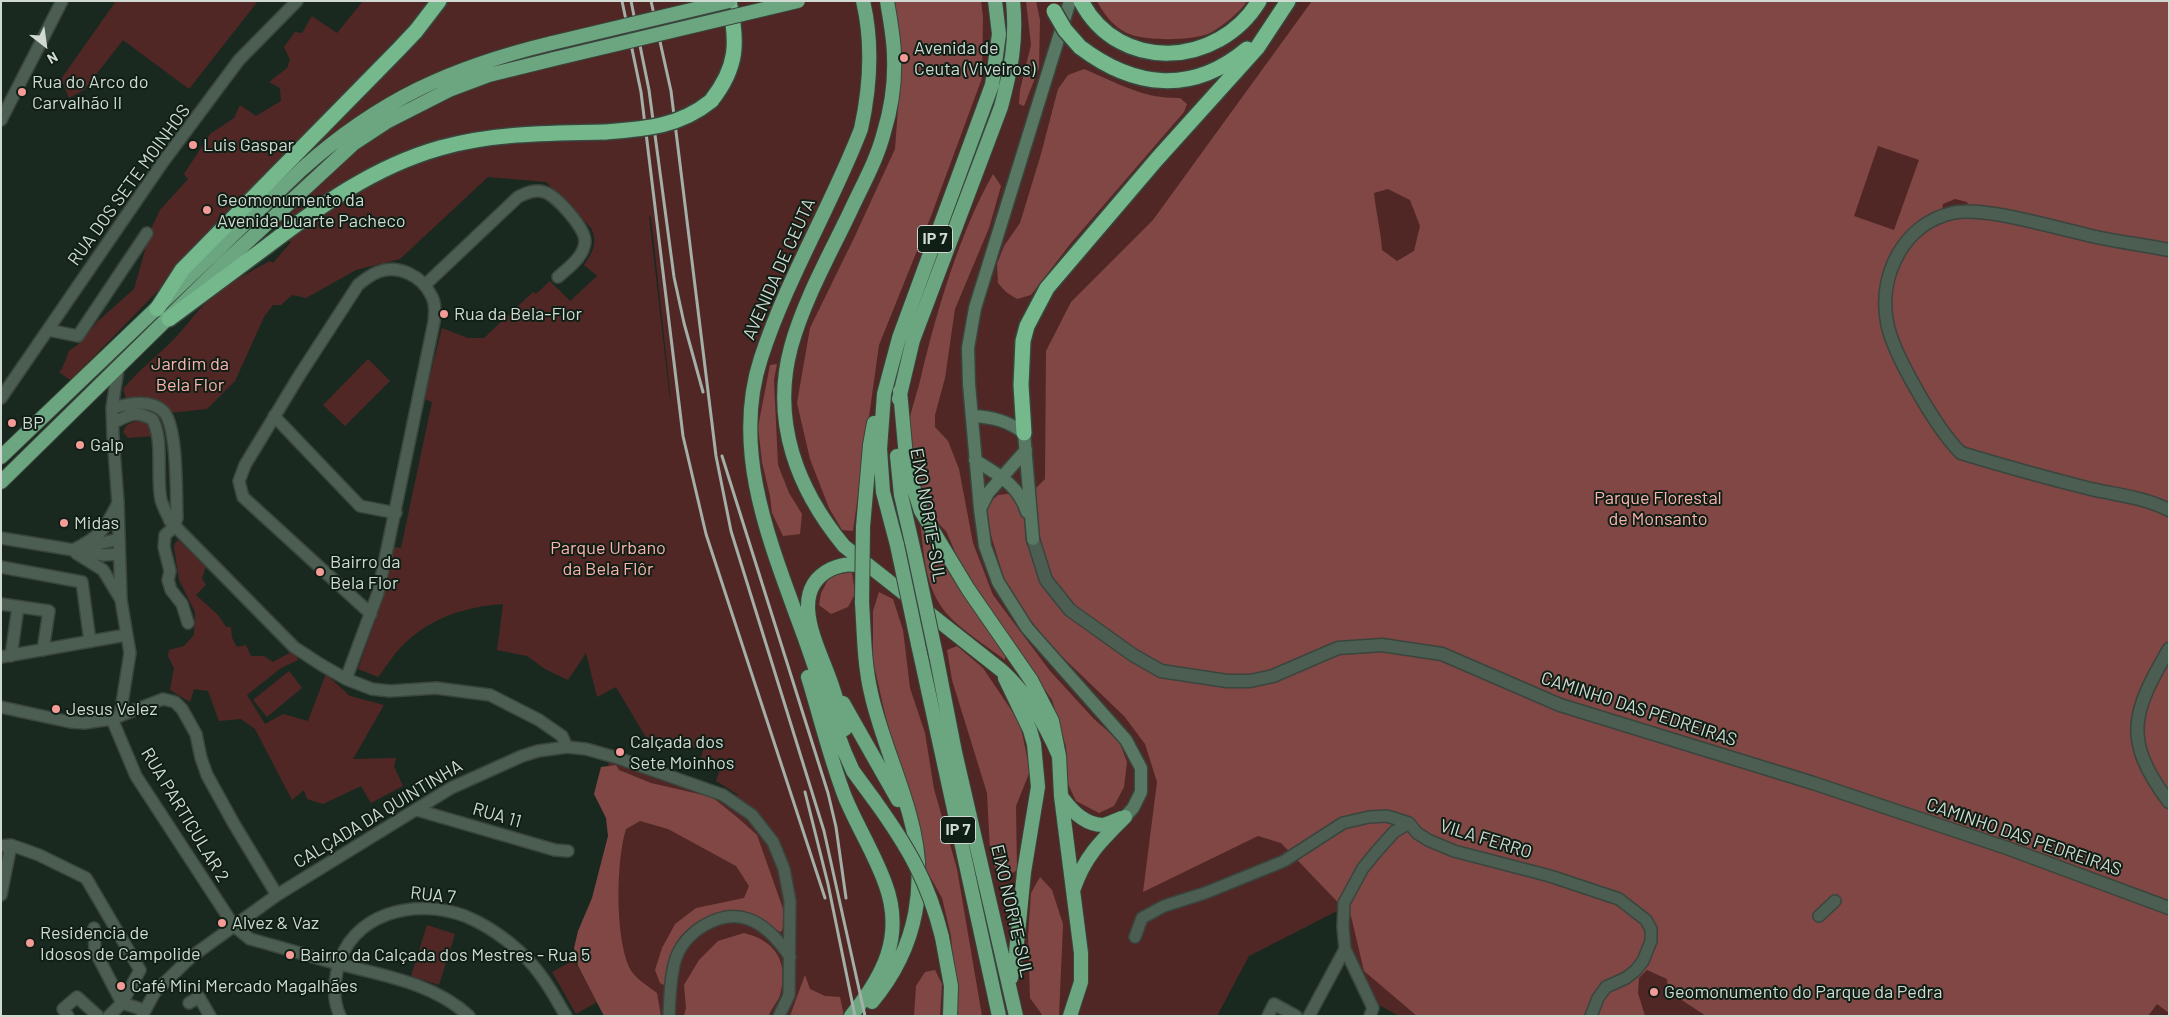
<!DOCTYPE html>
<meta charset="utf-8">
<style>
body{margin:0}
#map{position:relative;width:2170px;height:1017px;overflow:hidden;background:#1a291f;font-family:Barlow,sans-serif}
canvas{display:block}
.frame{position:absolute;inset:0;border:2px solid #d0dad3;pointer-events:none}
.north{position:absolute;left:20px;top:20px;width:50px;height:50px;-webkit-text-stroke:4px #101f15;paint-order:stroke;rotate:150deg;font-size:14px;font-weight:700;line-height:20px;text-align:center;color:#d0dad3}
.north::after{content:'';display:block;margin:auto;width:18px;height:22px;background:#d0dad3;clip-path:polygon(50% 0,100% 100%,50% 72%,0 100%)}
</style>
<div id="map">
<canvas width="2170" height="1017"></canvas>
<div class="frame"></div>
<div class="north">N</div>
</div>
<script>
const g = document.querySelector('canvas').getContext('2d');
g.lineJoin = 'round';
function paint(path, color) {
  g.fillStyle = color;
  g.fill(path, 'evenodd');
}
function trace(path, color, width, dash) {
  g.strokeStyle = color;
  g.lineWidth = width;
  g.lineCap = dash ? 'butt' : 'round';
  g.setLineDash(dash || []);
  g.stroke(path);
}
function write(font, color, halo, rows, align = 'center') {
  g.font = font + ' Barlow,sans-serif';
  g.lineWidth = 4;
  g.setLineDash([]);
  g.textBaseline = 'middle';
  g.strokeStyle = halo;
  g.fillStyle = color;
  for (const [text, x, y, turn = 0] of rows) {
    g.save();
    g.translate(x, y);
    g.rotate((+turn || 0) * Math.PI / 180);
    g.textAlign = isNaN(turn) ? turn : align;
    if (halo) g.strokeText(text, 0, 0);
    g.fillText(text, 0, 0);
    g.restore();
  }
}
const green = new Path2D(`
 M116,1H258L189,89L123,40L84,90L69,98L61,79Z
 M363,1H2169V1016H1399L1377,1004L1347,956L1341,909L1249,956L1217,1016H609L619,819L600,803L610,757L740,796L716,781L720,769L700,763L703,750L654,737L648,741L616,687L597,697L586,653L568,680L545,669L527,656L497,650L503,604C463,607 430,618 402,646C393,655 386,667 378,677L358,669L383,598L393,547L401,548L432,402L424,399L442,328L468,338H484L533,292L536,294L550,281L570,301L597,276L584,265C593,252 598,243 591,228L546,182L488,177L400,259L356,270L306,298L292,295L281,305H273L264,317L235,381L207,409L169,413L133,399H126L123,389C138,371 156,357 172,341C185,329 195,312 208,301C226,285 249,272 270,261L273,263L291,242L247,199L75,376L70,380L59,372L62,369L69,351L80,343L98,321L134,289L151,229L160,210L188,179L184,174L210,134L234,118L240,105L256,116L281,101L280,88L269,82L287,68L290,60L284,47L295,32L302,33L312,16L337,33ZM649,216L651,217L671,401L669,391Z
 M368,359L390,381L345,426L323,405Z
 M141,420L152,428L153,436L128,438L123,432C126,423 133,422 141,420Z
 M178,540L206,566L202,578L206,585L196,595L218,615L226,627H231L232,638L237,647L246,645L251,656H264L273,662L293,651L298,660L281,668L247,695L265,724L283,714L308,721L326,674L350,696L384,705L353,759L396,758L394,766L403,786L371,803L361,786L323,804L307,799L304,790L292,800L255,729L241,719L219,721L208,691L194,689L190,702L170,690L174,668L168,656L169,650L184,646L194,635L195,612L179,580L174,547L175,543Z
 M289,671L302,688L267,717L253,700Z
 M427,925L455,934L439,985L411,976Z
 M574,960L597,1002L576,1014L552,972Z`);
const forest = new Path2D(`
 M891,1H981L983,17L982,78L931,216L879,345L853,531L842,530L829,508L810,459L797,403L810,328L855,236L895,149L899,95Z
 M1026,1H1036L1040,20L1039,68L1024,106L1019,104L1020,90L1031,45Z
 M1097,1H1247C1240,12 1224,25 1212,32C1196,41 1150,41 1132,35C1116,30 1104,15 1097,1Z
 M1312,1H2169V1013L2157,1004L2148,1016H1706L1668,991L1667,979L1647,970L1639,978L1638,993L1645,1016H1417L1364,971L1351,916L1281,843L1258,836L1143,892L1157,782L1145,744L1124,716L1052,647L1008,592L987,522V505L998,495L1033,491L1045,479L1046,351L1071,302L1153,220ZM1878,146L1919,160L1894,230L1854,216ZM1388,189L1410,200L1420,226L1414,251L1397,261L1382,250C1381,231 1376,213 1374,193ZM1955,199L1967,202L1969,208L1942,210L1943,204Z
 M1084,69C1118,83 1143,99 1180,98L1187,104L1184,112L1071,243L1031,295L1017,299L1006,292L998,283L997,264L1004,246L1020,223L1041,154L1058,89L1068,75Z
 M993,174L1001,186L989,228L955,309L945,378L935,415V427L948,441L959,469L973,543L993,595L1050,671L1094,719L1119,741L1127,762L1124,787L1114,806L1099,813L1076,801L1068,784L1066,747L1052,700L967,579L946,531L935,520L931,526L933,543L940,559L1005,650V660C987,646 956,627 943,609C923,582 924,547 919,515C916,488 906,460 908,432C909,415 916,397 920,381C936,313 959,234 993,174Z
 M777,364L774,380L778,465L789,493L802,514L800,534L783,536L772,513L770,496L762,462L758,427L770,365Z
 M852,572L855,594L848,607L831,614L819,605L821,593L830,576Z
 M879,592L893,599L903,630L910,688L925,733L934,789L957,869L982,1016H957L951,936L942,898L922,862L921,832L890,736L873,661V611Z
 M957,646L983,668L1020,723L1030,771L1016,806L1017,870L999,882L990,851L987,793L952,680L947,650Z
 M616,765L619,770L651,783L712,797L738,818L757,835L787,920L781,932C769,927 759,917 747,913C722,905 687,922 675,945C668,958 667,972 666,986L660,983L655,970L662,948L675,924L696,908L744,898L749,886L736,866L668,829L640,821L626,829C616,861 615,935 629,967C634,978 648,986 657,993L661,1016H604L578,966L574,948L578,931L592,898L608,836L606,818L594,794L601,767Z
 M1040,877L1052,890L1063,924L1059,1016H1043L1030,998L1028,936L1031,893Z
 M744,933C776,941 789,962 780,995C778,1002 771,1008 769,1016H684L686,1008L684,985L699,960L718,941Z
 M935,970L942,984L940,1016H914L916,986L925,972Z
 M805,975L810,989L825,996L840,997L844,1016H790Z`);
const minor = new Path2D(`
 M1,120L62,1
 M425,285L518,197C526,193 535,189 544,192C556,195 585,228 585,241C585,256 568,268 558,277
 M48,330L78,336L147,233
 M118,369L112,408L113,436L118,503L121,600L130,653L120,716
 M1,398L163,162L239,60L297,1
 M112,408C128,404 151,398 164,412C178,428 176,496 177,518L174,527L165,535L164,547L170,571L168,580L171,590L182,604L188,623
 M274,416L360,506L396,513
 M113,423C128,415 135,410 152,419C164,438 156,476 161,500C163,507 167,514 170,521L294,647L320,664L346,679L372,689L390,691L436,688L490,695L539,720L562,736L567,747
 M1,538L104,555L119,554
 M89,546L119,539
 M73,550C99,537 104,531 117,505
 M76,553L103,570L120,598
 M1,567L82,582L90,641
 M1,604L49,611L43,650
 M11,656L18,607
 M1,657L126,635
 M346,679L378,593L434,322C435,313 436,303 431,295C422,276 398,264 378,272C370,275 364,280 358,285L299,376L245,465L239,481L243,497L371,614
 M1,707L70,722L84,723L112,719L163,699L175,702L182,709L196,734L201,758L207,775L234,824L277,895
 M112,719L136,776L234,926L250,939C280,947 309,956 339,964C385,976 433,983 469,1016
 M417,810L555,850L568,851
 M1,846L11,845L39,855L86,878L140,970L122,1003L144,1010
 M1,895L11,845
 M1819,916L1835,901
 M94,928L95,951L122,1003L109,1016
 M1135,937L1142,918L1164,906L1205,893L1284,861L1343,823L1369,817L1387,816L1409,823L1417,833L1428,840L1454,851L1550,876L1619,899L1646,920L1651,929V941L1643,961L1636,970L1626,978L1606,987L1598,998L1591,1016
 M1345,949L1373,1008L1370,1016
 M189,1003L199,997L210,1016
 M68,1016L63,1009L77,997L98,1016
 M142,1016L155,992L191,957L277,895L451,788L522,756L538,751L567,747L586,749L618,758L723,795L752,815L773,842L784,869L790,901L789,995L779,1016
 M340,1016C333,1000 334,988 337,971C349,913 415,897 465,916C494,928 524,951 542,977C551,989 558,1003 566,1016
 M669,1016C670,997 670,976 676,958C685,932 720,909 748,919C766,925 780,942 790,957
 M1268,1016L1274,1004L1296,1016
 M1309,1016L1345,949L1343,927L1344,903L1363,868L1377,851L1394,832L1409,823`);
const tertiary = new Path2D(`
 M2169,250C2146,245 2124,243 2101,238C2065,231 1985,205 1952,213C1904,224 1878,275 1887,322C1892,353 1938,431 1961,453C2004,466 2047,478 2091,489C2117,495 2144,497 2169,510
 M1033,539L1046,580L1070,610L1133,655L1161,671L1227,681H1250L1273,676L1338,648L1382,645L1442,654L1560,705L1813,783L2007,848L2169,908
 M2169,649C2132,713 2122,739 2169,802`);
const secondary = new Path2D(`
 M1070,1L975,308L968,348L969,384L980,509L985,546L998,582L1027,628L1126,740L1141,768V792L1133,808L1125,817
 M972,416C993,417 1008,421 1024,433L1033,539
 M975,460C998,475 1018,484 1027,512
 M980,509L988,493L1026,450`);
const trunk = new Path2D(`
 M863,1C873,43 870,88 861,129C831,207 787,278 761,358C730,452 772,547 804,636C818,675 830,715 845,753L853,771L875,801
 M887,1C890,20 894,39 894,57C895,81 891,109 884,132C877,160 862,186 850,212C829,256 804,300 791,347C771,421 797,489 844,546L1001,670C1028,694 1045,723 1059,756
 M900,391L907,468L921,511L968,589L1031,680L1052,721L1059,756L1061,796L1081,953V982L1070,1016
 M899,399L913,340L1001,107C1011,69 1017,41 1013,1
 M897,456L901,495L915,556
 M1,457L302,169C379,100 452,67 552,43
 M1,482L222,265L353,144L388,121L449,90L489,75L554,59
 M863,527L870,445L874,423
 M897,545L883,492L880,449L884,394L899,338L992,85L999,34L995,1
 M862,602C864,633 864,663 871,693C880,734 898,773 909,813C929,882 918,947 872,1002
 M918,644L999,1016
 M936,655L955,752L1016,1016
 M808,677C820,716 830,758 845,797C857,826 874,853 885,883C905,936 883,976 851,1016
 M1005,678L1030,730L1034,744L1038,787L1024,872L1016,953L1011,978
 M843,703L898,800
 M845,729C840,713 836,696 830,680C819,648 786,591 831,569C844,563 856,563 868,568
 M1061,796C1070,809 1085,825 1103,825C1108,824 1116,820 1122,818
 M1074,888C1085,856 1101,841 1125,817
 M942,937L951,986L950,1016`);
const motorway = new Path2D(`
 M1081,1C1119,74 1219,67 1259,1
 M1080,47C1134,88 1192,95 1247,49
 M711,101C738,67 738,42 729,1
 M157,309L182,270L398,50L416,31L439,1
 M169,319C201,295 234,271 266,247C320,206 373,167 440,148C493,133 549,133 605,132
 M1024,433L1021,385L1023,341L1027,326L1047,288L1157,159L1257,48L1288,1`);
const rail = new Path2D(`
 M622,1L641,92L683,436L706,534L825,898
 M631,1L649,90L674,277L684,323L703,392
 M651,1L671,91L716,456L731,531L824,831L865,1016
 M722,456L828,793L836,827L846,898
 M805,792L828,884L855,1016`);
const trunkBridge = new Path2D(`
 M552,43L729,1
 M554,59L798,1
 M897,545L918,644
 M915,556L936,655
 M862,602L863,527
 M875,801C908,847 928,881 942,937`);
const motorwayBridge = new Path2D(`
 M1054,11L1065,30L1080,47
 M605,132C644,129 679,127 711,101`);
const markers = [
 [904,58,5,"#f59b97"],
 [22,92,5,"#f59b97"],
 [193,145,5,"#f59b97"],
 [207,210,5,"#f59b97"],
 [444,314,5,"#f59b97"],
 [12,423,5,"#f59b97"],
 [80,445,5,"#f59b97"],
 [64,523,5,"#f59b97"],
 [320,572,5,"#f59b97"],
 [56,709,5,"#f59b97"],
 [620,752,5,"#f59b97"],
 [222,923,5,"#f59b97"],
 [30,943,5,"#f59b97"],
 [290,955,5,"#f59b97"],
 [121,986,5,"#f59b97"],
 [1654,992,5,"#f59b97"]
];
const shields = [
 [935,239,35],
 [958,830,35]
];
const shieldNames = [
 ["IP 7",935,239],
 ["IP 7",958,830]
];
const poiNames = [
 ["Avenida de",914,48],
 ["Ceuta (Viveiros)",914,69],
 ["Rua do Arco do",32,82],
 ["Carvalhão II",32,103],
 ["Luis Gaspar",203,145],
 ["Geomonumento da",217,200],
 ["Avenida Duarte Pacheco",217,221],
 ["Rua da Bela-Flor",454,314],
 ["BP",22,423],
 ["Galp",90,445],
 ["Midas",74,523],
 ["Bairro da",330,562],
 ["Bela Flor",330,583],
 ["Jesus Velez",66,709],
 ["Calçada dos",630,742],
 ["Sete Moinhos",630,763],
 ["Alvez & Vaz",232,923],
 ["Residencia de",40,933],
 ["Idosos de Campolide",40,954],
 ["Bairro da Calçada dos Mestres - Rua 5",300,955],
 ["Café Mini Mercado Magalhães",131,986],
 ["Geomonumento do Parque da Pedra",1664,992]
];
const streetNames = [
 ["RUA DOS SETE MOINHOS",129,185,-54],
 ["AVENIDA DE CEUTA",779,269,-66],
 ["EIXO NORTE-SUL",928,515,80],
 ["CAMINHO DAS PEDREIRAS",1639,709,18],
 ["CALÇADA DA QUINTINHA",378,814,-31],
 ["RUA PARTICULAR 2",185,815,59],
 ["RUA 11",497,815,16],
 ["CAMINHO DAS PEDREIRAS",2024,837,19],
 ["VILA FERRO",1486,839,17],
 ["RUA 7",433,895,6],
 ["EIXO NORTE-SUL",1012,911,77]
];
const parkNames = [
 ["Jardim da",190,364],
 ["Bela Flor",190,385],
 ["Parque Florestal",1658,498],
 ["de Monsanto",1658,519],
 ["Parque Urbano",608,548],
 ["da Bela Flôr",608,569]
];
paint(green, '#512725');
paint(forest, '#814745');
trace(minor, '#39453d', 14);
trace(tertiary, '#39453d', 15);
trace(secondary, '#39453d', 15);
trace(trunk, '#39453d', 16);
trace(motorway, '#39453d', 18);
trace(minor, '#4c5d51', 11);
trace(tertiary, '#4c5d51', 12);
trace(secondary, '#587863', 12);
trace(trunk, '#6ca680', 14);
trace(motorway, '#74b88c', 15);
trace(rail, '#a3afa7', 3);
trace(trunkBridge, '#39453d', 16, []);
trace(motorwayBridge, '#39453d', 18, []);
trace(trunkBridge, '#6ca680', 14);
trace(motorwayBridge, '#74b88c', 15);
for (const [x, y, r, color] of markers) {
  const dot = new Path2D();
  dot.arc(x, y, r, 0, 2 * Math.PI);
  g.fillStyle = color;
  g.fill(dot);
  trace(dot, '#101f15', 2);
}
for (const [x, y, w] of shields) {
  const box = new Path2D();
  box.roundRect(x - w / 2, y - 13.5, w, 27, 4);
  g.fillStyle = '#101f15';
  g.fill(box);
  trace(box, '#d0dad3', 1);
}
write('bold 16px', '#d0dad3', null, shieldNames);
write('18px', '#d0dad3', '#101f15', poiNames, 'left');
write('18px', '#d0dad3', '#101f15', streetNames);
write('18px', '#fdb2ae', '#101f15', parkNames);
</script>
